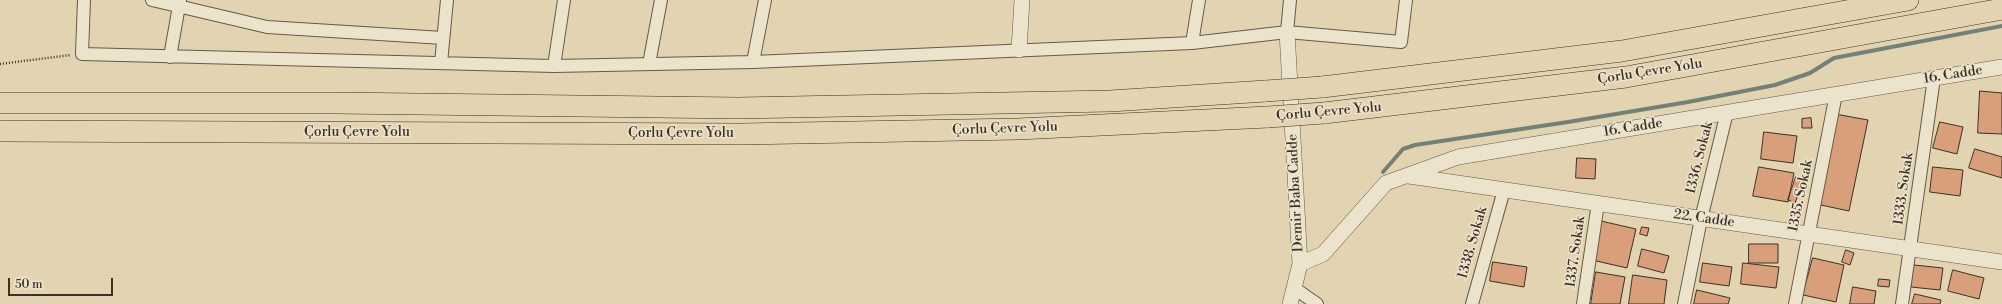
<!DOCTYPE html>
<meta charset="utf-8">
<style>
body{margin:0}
#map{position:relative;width:2002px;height:304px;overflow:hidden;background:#e2d4b0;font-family:"Libre Bodoni",serif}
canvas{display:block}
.scale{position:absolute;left:8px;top:278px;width:105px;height:18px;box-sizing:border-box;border:2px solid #3c3026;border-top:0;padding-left:5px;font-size:12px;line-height:14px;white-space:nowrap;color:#3c3026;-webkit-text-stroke:3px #ece3cc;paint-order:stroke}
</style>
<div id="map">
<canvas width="2002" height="304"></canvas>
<div class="scale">50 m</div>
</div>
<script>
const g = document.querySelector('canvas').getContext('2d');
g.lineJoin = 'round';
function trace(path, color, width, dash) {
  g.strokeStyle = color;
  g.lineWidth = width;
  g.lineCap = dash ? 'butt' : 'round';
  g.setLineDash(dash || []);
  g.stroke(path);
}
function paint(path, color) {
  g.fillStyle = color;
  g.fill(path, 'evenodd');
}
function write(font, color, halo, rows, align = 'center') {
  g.font = font + ' "Libre Bodoni",serif';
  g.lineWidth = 3;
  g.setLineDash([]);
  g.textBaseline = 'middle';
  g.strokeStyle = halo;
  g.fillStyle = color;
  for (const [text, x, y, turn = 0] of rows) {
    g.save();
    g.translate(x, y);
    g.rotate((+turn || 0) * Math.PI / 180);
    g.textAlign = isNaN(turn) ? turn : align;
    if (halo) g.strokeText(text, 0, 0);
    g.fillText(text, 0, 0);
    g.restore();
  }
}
const stream = new Path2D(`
 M1383,172L1403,149L1415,145L1568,122L1688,102L1775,85L1810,73L1834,58L2002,26`);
const building = new Path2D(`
 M1980,91L2002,93V134L1978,133Z
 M1835,114L1868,120L1849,211L1816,204Z
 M1811,118L1812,128H1802V119Z
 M1940,122L1963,127L1957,154L1933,148Z
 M1764,132L1797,136L1793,163L1761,159Z
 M1975,149L2002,157V178L1969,168Z
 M1577,158L1596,159L1595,179L1576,178Z
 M1759,167L1794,173L1788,202L1753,196Z
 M1933,167L1963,170L1960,196L1930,192Z
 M1796,177L1804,180L1795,203L1788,200Z
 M1601,221L1636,229L1627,268L1592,260Z
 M1642,227L1649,228L1647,236L1640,234Z
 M1749,244H1778V263H1749Z
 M1642,249L1669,256L1664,273L1638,266Z
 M1846,250L1854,253L1850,265L1842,262Z
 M1813,258L1844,265L1836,302L1803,295Z
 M1493,262L1527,267L1524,287L1490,281Z
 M1703,263L1732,267L1729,286L1700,282Z
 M1743,263L1779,267L1776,288L1741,284Z
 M1914,265L1943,268L1940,290L1911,287Z
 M1953,270L1984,278L1979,299L1948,291Z
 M1596,272L1625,277L1620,304H1591Z
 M1633,275L1667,280L1664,304H1629Z
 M1879,279L1890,280L1889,287L1878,286Z
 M1853,287L1876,291L1874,304H1850Z
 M1697,290L1730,298L1728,304H1694Z
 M1915,294L1941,300L1940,304H1912Z`);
const path = new Path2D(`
 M0,64L71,55`);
const minor = new Path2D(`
 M84,0L82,54L554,66L753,62L1192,43L1287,32L1401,42L1406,0
 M152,0L267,27L443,38
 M1287,32L1290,0
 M1192,43L1199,0
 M170,57L180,0
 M753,62L765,0
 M441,63L447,0
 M649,64L661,0
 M554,66L564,0
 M1294,288L1317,304
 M1472,304L1504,190
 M1583,304L1598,203
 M1684,304L1701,219L1727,112
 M1795,304L1836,94
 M1902,304L1934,78`);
const tertiary = new Path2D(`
 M1287,32L1300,264L1290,304
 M1019,50L1022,0
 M1409,176L2002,262
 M1300,264L1323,254L1386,183L1458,157L2002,67`);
const trunk = new Path2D(`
 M1322,87L1622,51L1908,0
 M0,103H337L738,108L1110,101L1266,91
 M1324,113L1626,77L2002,9
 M0,131L742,134L1018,129L1268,117`);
const trunkBridge = new Path2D(`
 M1266,91L1322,87
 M1268,117L1324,113`);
const streetNames = [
 ["Çorlu Çevre Yolu",1650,72,-9],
 ["16. Cadde",1953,75,-9],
 ["Çorlu Çevre Yolu",1329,112,-5],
 ["16. Cadde",1633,128,-9],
 ["Çorlu Çevre Yolu",1005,129,-2],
 ["Çorlu Çevre Yolu",357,133],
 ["Çorlu Çevre Yolu",681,134],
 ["1336. Sokak",1700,158,-76],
 ["1333. Sokak",1904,189,-82],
 ["Demir Baba Cadde",1296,193,-93],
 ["1335. Sokak",1801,196,-78],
 ["22. Cadde",1704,219,8],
 ["1338. Sokak",1473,243,-74],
 ["1337. Sokak",1576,252,-82]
];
trace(stream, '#73817b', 4);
paint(building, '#d89f7a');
trace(building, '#3c3026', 1);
trace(minor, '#665948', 14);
trace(tertiary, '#665948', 16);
trace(trunk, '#3c3026', 22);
trace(path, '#3c3026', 2.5, [1, 2]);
trace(minor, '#ece3cc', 12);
trace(tertiary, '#ece3cc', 15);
trace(trunk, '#e2d4b0', 21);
trace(trunkBridge, '#3c3026', 22, []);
trace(trunkBridge, '#e2d4b0', 21);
write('14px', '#3c3026', '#ece3cc', streetNames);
</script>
